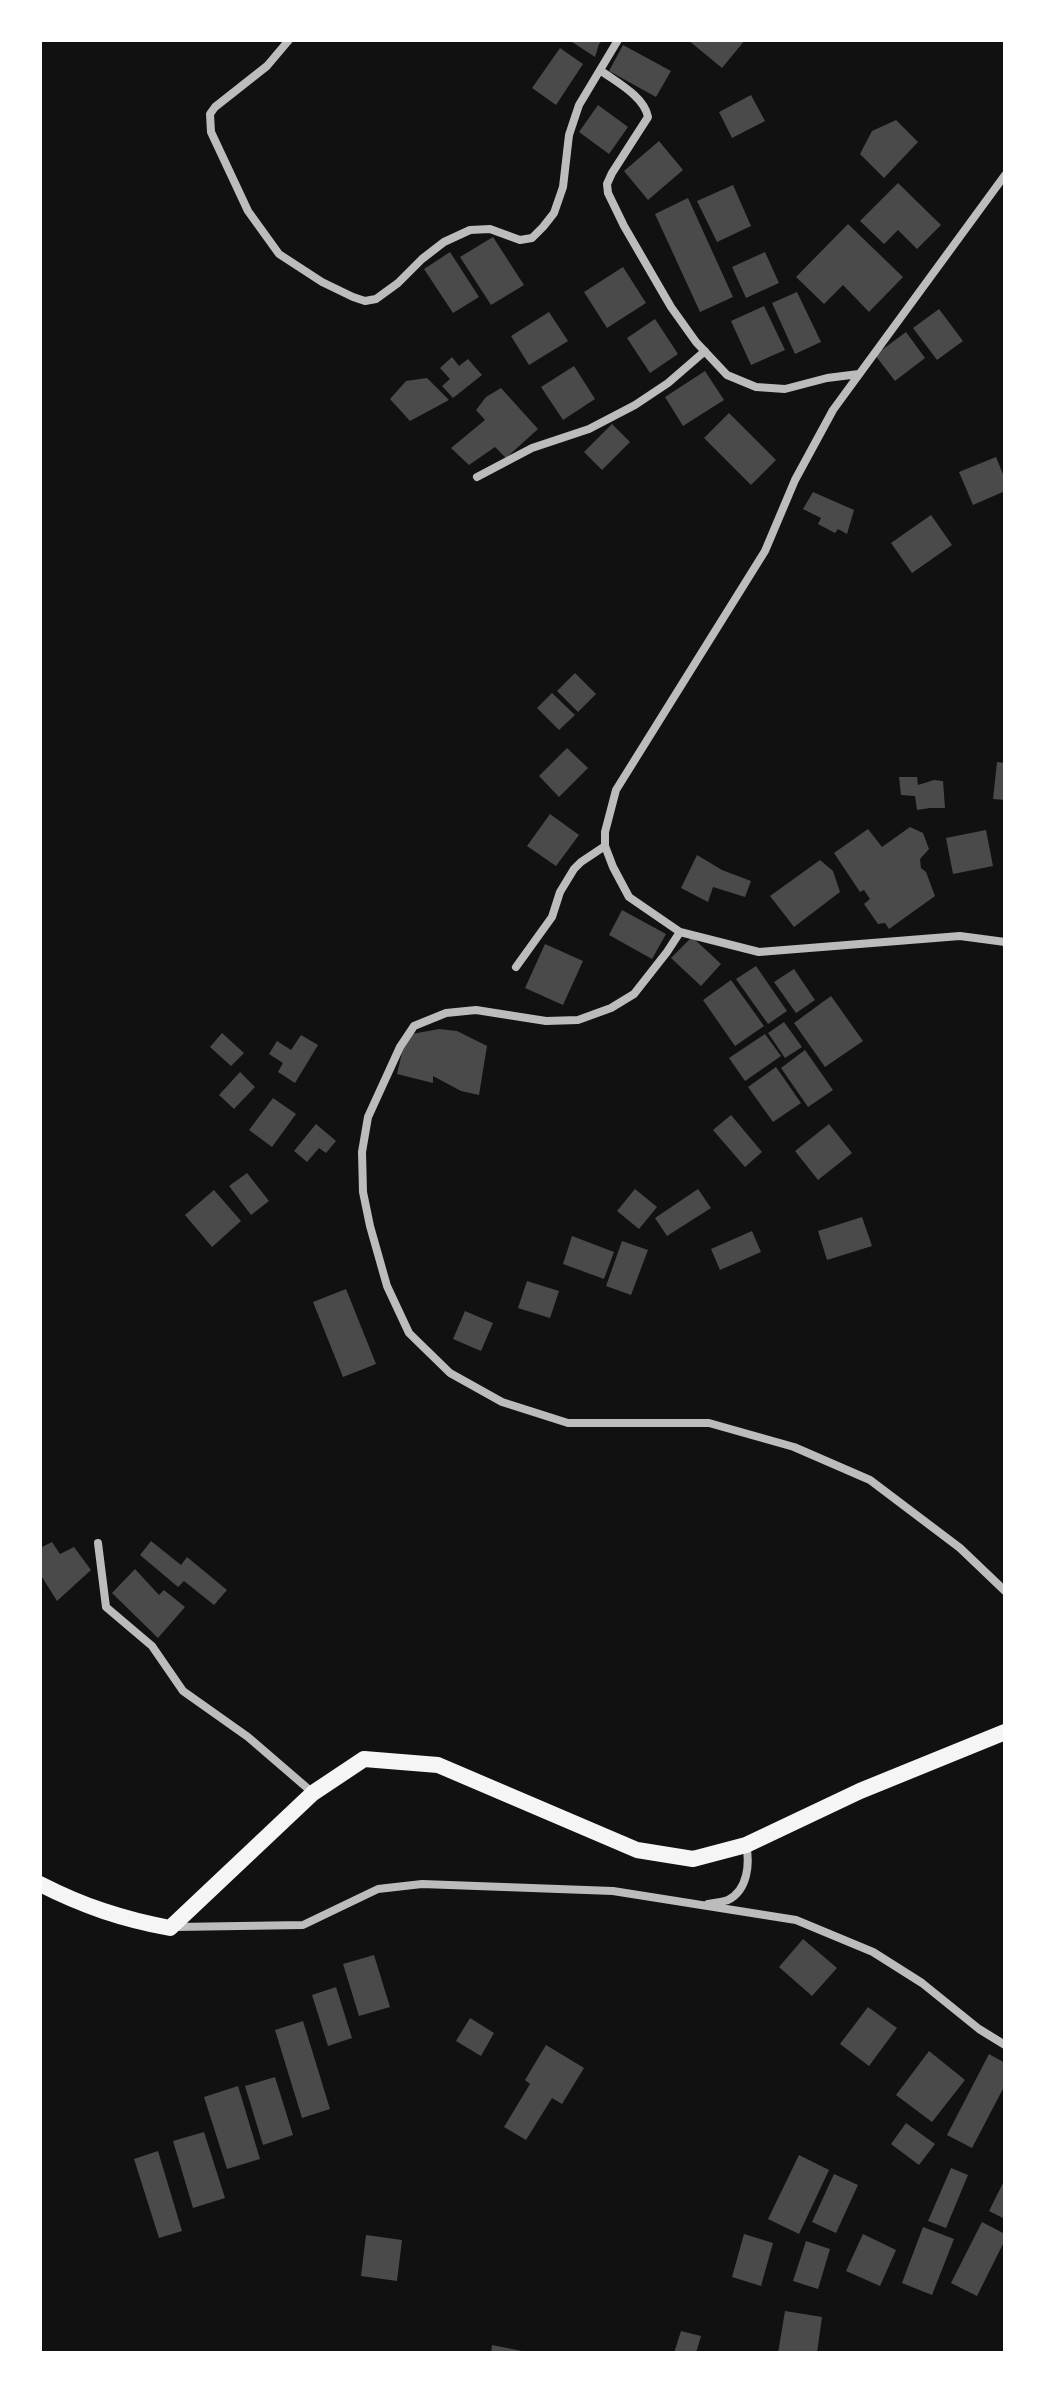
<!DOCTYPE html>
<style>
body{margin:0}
#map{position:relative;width:1045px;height:2393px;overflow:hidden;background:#111;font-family:Poppins,sans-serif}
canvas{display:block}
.frame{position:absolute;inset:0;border:42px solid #fff;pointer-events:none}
</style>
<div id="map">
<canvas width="1045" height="2393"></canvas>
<div class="frame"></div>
</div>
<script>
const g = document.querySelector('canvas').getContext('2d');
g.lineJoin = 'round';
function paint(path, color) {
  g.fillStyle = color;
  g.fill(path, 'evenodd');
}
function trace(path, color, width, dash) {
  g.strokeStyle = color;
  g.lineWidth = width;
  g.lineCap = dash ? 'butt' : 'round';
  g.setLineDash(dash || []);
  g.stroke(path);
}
const building = new Path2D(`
 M569,40H603L599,44L595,57Z
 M688,40H745L722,68Z
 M623,45L671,71L656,97L609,71Z
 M560,48L583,64L556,105L532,88Z
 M751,95L765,121L732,138L719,112Z
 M598,105L628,127L609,154L579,132Z
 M896,120L918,142L884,178L860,154L872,131Z
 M659,141L683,170L648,200L624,171Z
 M898,183L941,225L917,249L898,230L884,244L860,221Z
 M733,185L751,226L717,242L697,201Z
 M688,198L733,297L700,312L655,214Z
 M848,224L903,277L869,312L843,285L824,304L796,277Z
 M493,237L524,285L491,305L460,257Z
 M450,252L479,297L453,313L424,269Z
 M765,252L779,283L746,298L732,267Z
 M623,267L646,303L607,328L584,292Z
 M797,292L821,342L795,354L772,303Z
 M764,306L785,350L751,365L731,321Z
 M939,309L963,341L937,360L913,328Z
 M549,312L568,341L529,365L511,336Z
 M655,319L678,354L650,373L627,338Z
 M906,332L925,358L895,381L875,355Z
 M452,357L459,366L468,359L482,375L453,398L442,386L450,379L440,368Z
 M574,366L595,399L563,420L541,387Z
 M705,371L724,400L683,426L665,397Z
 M427,378L449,400L410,421L390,399L406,381Z
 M501,388L538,429L506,458L495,447L469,465L451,448L485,420L476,410L486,397Z
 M729,413L776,460L751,485L704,438Z
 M612,424L630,442L602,470L584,452Z
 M996,457L1005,479V491L973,505L959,472Z
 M813,492L854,510L847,534L838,529L835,533L818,524L821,518L803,509Z
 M931,515L952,545L912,573L891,543Z
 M575,673L596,694L578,712L557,691Z
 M552,693L575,715L559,730L537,708Z
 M567,748L588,768L559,797L539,776Z
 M997,762L1005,763V800L993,799Z
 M899,777H917L918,785L934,780L943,781L945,808H930L917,810L915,796L901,795Z
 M550,814L579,835L556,866L527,846Z
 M910,827L923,833L929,849L920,859L921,868L926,872L935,896L889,929L885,923L878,924L864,904L870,899L864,890L860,892L834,853L868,829L882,847Z
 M986,830L993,866L953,874L946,838Z
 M697,855L722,870L751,881L745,897L713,887L708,902L681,888Z
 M820,860L833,871L840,892L794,927L770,896Z
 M622,910L666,934L652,959L609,935Z
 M692,937L721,964L701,986L671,958Z
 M545,944L583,961L563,1005L525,988Z
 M756,966L787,1011L768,1024L736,979Z
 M794,969L815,1000L796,1013L774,982Z
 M731,980L764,1026L735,1046L703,1000Z
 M831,996L863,1041L825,1067L794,1023Z
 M784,1022L802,1047L785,1058L768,1033Z
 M439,1029L457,1031L487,1046L479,1095L461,1091L433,1076V1083L397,1074L403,1048L412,1034Z
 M222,1033L244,1053L231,1066L210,1047Z
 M765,1034L781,1056L745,1081L729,1058Z
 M301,1035L318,1045L295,1083L278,1072L283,1063L269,1054L277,1041L291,1050Z
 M805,1050L833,1090L808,1107L781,1068Z
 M776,1067L801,1103L773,1122L748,1087Z
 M240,1072L255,1087L234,1109L219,1095Z
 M273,1098L296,1114L272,1147L249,1130Z
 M731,1115L762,1152L745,1167L713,1130Z
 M316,1124L336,1141L326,1153L319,1148L307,1162L294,1151Z
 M829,1124L852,1153L818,1180L795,1151Z
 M247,1173L269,1201L251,1215L229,1186Z
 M635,1189L657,1207L639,1229L617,1211Z
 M698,1189L711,1208L667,1236L655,1218Z
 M214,1190L241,1221L212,1247L185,1215Z
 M862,1217L872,1246L827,1260L818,1231Z
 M752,1231L761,1252L720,1270L711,1249Z
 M572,1236L614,1252L604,1279L563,1264Z
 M622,1241L648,1250L631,1295L606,1286Z
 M527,1281L559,1291L550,1318L518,1308Z
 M346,1289L376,1364L343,1377L313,1302Z
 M465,1311L493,1323L481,1351L453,1339Z
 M151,1541L181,1565L187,1557L227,1590L214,1605L184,1581L178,1587L140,1555Z
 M52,1542L60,1554L74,1547L91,1570L57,1601L40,1574V1548Z
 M135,1569L159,1595L164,1590L185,1607L158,1638L112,1593Z
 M803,1939L837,1968L812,1996L779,1967Z
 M374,1955L390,2007L359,2016L343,1964Z
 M336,1987L352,2038L328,2046L312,1995Z
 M868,2007L897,2028L869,2066L840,2044Z
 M470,2018L494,2033L481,2056L456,2041Z
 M303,2021L330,2109L302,2118L275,2030Z
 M546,2045L584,2068L562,2104L552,2098L526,2140L504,2127L530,2084L525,2080Z
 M929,2051L965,2080L932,2122L896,2095Z
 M989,2054L1005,2063V2085L972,2148L947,2135Z
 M275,2077L293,2135L263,2145L245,2086Z
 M238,2086L260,2159L227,2169L204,2097Z
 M906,2123L935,2144L919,2165L891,2144Z
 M204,2132L225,2198L193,2208L173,2141Z
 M158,2151L182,2231L159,2238L134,2159Z
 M799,2155L829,2170L799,2234L768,2219Z
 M951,2168L968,2175L946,2228L928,2221Z
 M834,2174L858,2185L836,2233L812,2222Z
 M1005,2179V2219L989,2211Z
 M982,2222L1005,2234V2240L977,2296L951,2283Z
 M923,2227L954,2239L932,2295L902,2283Z
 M744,2234L773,2243L761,2286L732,2277Z
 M863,2234L896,2250L880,2286L846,2271Z
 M366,2235L402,2240L397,2281L361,2276Z
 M806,2241L830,2249L818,2289L793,2281Z
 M785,2311L822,2317L817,2353H778Z
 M681,2331L701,2336L696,2353H674Z
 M492,2345L527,2352L526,2353H491Z`);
const minor = new Path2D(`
 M289,40L267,66L215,107L210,114L211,132L248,211L279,254L322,282L353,297L365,301L376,299L398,283L422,259L444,242L470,230L490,229L520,240L532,238L543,227L554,213L563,187L569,135L579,105L618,40
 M600,70C616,82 644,96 648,117L612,173L607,184L608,193L624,226L671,307L696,342L727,375L756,387L785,389L827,378L859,374
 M1005,175L833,410L795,480L765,551L616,790L605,832V846L613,867L629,897L680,932L759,952L960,936L1005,942
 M477,477L532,448L589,429L635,405L668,383L705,351
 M680,932L667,952L634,994L611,1008L578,1020L546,1021L476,1010L446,1013L414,1026L400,1047L368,1117L362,1152L363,1192L370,1226L387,1286L409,1333L450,1373L502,1402L568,1423H709L794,1447L870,1480L960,1548L1005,1591
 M516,967L552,917L560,892L574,869L581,862L605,846
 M98,1543L106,1607L152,1646L183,1691L248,1737L313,1793
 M708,1904C714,1903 723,1902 728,1900C748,1890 750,1863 746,1845
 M175,1927L303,1925L378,1889L422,1884L613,1891L796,1920L873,1952L922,1983L979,2029L1005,2045`);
const secondary = new Path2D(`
 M40,1884C83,1906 122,1919 170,1928L313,1793L364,1759L438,1765L637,1850L693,1859L746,1845L860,1791L1005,1732`);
paint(building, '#4a4a4a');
trace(minor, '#bcbcbc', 8);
trace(secondary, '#f5f5f5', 16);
</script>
